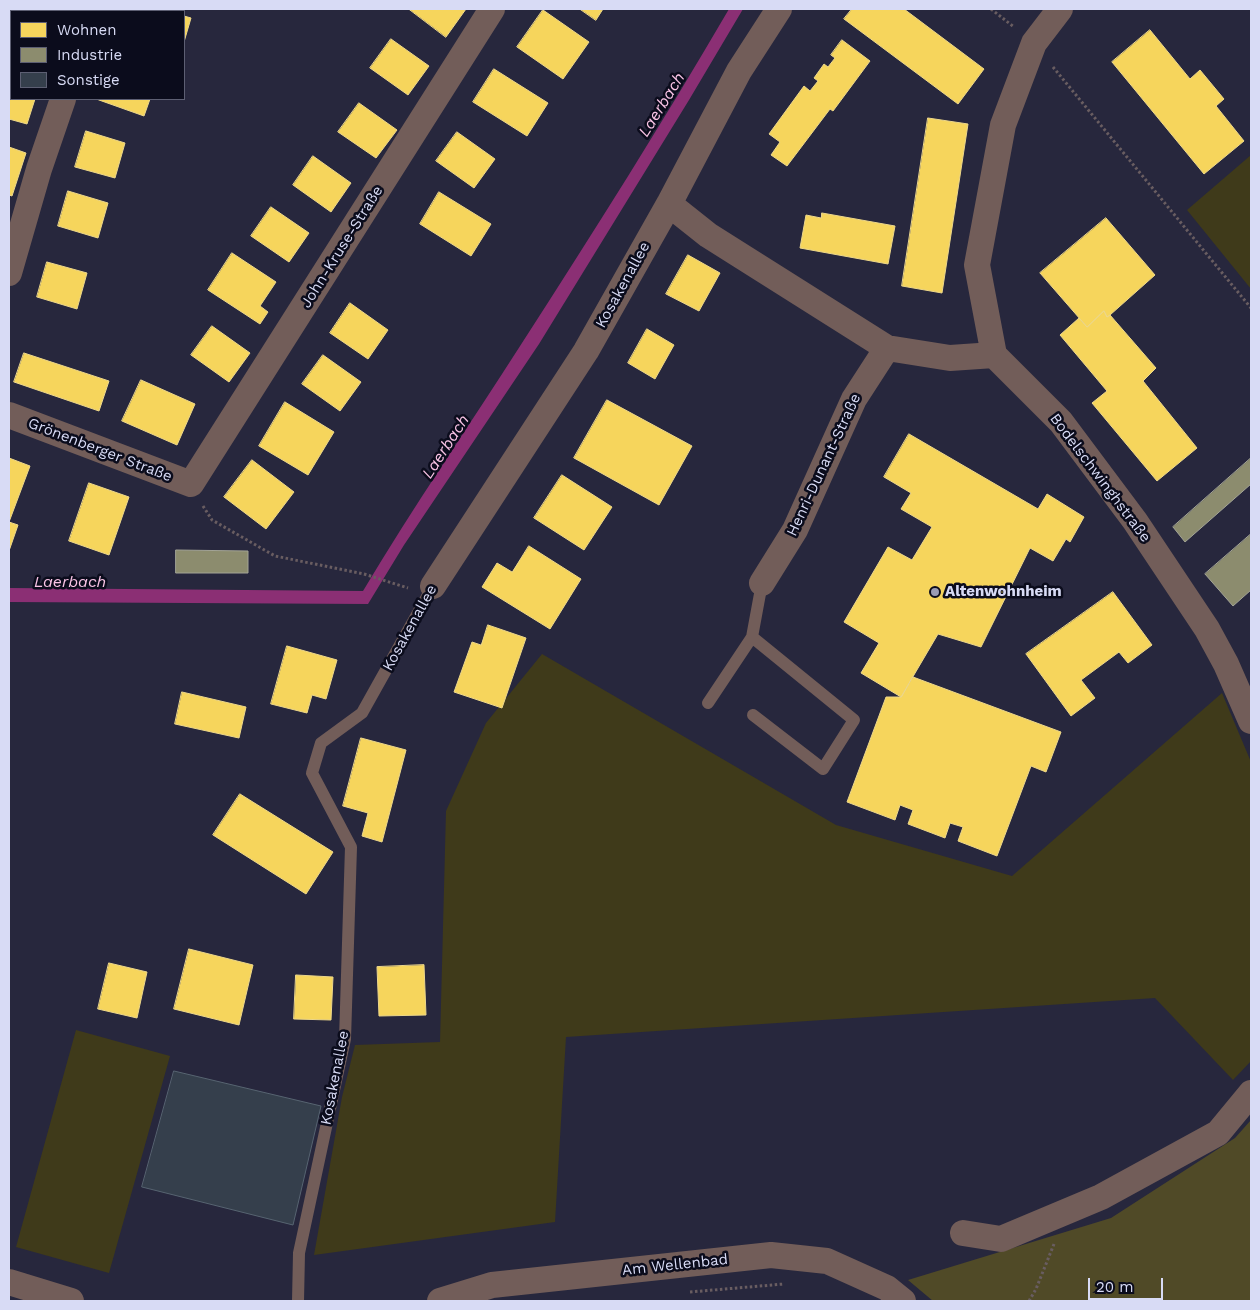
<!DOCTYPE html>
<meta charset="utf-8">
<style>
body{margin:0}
#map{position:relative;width:1260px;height:1310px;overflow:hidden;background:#27273d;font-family:"Work Sans",sans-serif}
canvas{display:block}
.frame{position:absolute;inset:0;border:10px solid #d8dbf5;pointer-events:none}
.legend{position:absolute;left:10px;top:10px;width:175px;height:90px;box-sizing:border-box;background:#0b0c1c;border:1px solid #5d5f73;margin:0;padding:6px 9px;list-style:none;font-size:15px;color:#d8dbf5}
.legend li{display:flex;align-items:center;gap:10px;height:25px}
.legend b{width:25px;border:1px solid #5d5f73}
.scale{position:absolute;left:1088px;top:1278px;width:75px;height:22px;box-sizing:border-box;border:2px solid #d8dbf5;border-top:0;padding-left:6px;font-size:15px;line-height:18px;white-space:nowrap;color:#d8dbf5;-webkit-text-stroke:4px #0b0c1c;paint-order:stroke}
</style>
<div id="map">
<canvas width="1260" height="1310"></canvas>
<div class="frame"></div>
<ul class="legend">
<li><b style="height:14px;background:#f6d55c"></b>Wohnen</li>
<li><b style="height:14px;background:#8c8c6e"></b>Industrie</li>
<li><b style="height:14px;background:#353f4c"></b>Sonstige</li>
</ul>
<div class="scale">20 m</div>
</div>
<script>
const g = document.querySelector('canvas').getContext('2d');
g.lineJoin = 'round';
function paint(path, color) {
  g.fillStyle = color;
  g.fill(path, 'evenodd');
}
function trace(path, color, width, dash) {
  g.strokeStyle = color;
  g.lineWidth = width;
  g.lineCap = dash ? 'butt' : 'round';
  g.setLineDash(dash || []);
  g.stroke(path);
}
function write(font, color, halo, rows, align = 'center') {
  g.font = font + ' "Work Sans",sans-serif';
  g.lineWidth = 5;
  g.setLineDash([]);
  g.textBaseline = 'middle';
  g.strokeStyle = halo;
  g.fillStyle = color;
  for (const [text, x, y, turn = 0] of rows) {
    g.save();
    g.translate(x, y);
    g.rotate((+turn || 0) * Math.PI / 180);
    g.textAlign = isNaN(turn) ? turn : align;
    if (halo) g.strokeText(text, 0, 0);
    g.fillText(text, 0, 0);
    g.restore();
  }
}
const green = new Path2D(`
 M1251,155V289L1187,210Z
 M542,654L836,825L1012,876L1222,693L1251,762V1061L1233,1080L1155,998L566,1037L555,1222L314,1255L342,1097L355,1045L440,1042L446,811L486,723Z
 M76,1030L170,1056L109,1273L16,1247Z`);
const forest = new Path2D(`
 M1251,1120V1301H933L908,1280L1111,1218L1235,1138Z`);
const water = new Path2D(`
 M729,9H743L689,100L539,344L404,545L368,604L9,602V588L363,591C413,507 469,426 522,343C593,233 663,122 729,9Z`);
const homes = new Path2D(`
 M24,9H52L60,11H23Z
 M409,9H466L446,37Z
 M580,9H603L596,20Z
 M852,9H904L984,69L958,104L844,19Z
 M543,10L589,42L563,79L517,47Z
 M184,16L191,18L184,42Z
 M1150,30L1190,79L1200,70L1224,99L1216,106L1244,141L1204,174L1112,62Z
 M391,39L429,66L408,95L370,68Z
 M842,40L870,61L833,111L830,109L787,166L771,155L780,142L769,134L804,86L810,91L818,81L814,78L824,64L828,67L835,58L831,55Z
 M9,68H11V99H35L27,124L9,119Z
 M494,69L548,103L527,136L473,102Z
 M100,99H150L144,116L99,100Z
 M359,103L397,130L376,158L338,132Z
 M928,118L968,124L942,293L902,286Z
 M86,131L125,143L115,178L75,167Z
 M457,132L495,159L474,188L436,161Z
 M9,147L26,153L12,196L9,195Z
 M313,156L351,183L331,212L293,185Z
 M68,191L108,203L98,238L58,226Z
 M439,192L491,224L471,256L420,224Z
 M271,207L309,233L289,262L251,236Z
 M822,213L895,226L888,264L800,248L806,215L821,218Z
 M1106,218L1155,275L1110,315L1107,317L1104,311L1087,327L1040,273Z
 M232,253L276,282L260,306L268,312L260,324L208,290Z
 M688,255L720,273L699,311L666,294Z
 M47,262L87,273L77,309L37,297Z
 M350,303L388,330L368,359L330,333Z
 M1104,311L1107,317L1110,315L1156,368L1143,381L1197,448L1157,481L1092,403L1107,391L1060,335L1079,318L1087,327Z
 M212,326L250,353L229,382L191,355Z
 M647,329L674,345L655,379L628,363Z
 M24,353L109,381L99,411L14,382Z
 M323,355L361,382L340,411L302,384Z
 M141,380L195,404L177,445L122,421Z
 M607,400L692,446L659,505L574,458Z
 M285,402L334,432L308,475L259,446Z
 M909,434L1038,509L1047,494L1084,517L1070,542L1066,539L1053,561L1030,548L981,647L938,634L901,697L861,673L879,643L844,622L888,547L912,560L932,527L901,509L911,493L884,477Z
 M9,458L30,466L9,522L18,525L9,551Z
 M252,460L294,492L266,529L224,497Z
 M562,475L612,507L584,550L534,518Z
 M89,483L129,497L109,555L69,541Z
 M529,546L581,579L550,629L482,587L497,563L512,572Z
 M1113,592L1152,645L1128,663L1119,652L1081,680L1095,698L1071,716L1026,654Z
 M488,625L526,638L502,708L454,692L472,642L481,645Z
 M287,646L337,660L326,699L312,695L307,713L271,704Z
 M913,677L1061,732L1046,772L1031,766L997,856L958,841L963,827L950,823L945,838L908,824L913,810L900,805L895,820L847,802L886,697H901Z
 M182,692L246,707L239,738L175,724Z
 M361,738L406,750L382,842L362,836L368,813L343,806Z
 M240,794L333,852L306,894L213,835Z
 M189,949L253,965L239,1025L174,1009Z
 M109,963L147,972L137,1018L98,1009Z
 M424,965L426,1015L379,1016L377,967Z
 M296,975L333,977L331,1020L294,1019Z`);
const industry = new Path2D(`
 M1251,458V484L1185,542L1173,527Z
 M1251,534V590L1233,606L1205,574Z
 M176,550L248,551V573H176Z`);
const building = new Path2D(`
 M174,1071L321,1106L293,1225L142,1187Z`);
const path = new Path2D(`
 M991,9L1014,27
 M1053,67L1251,308
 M203,506L212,520L275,556L364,574L408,588
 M690,1292L784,1284
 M1029,1301L1036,1289L1054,1244`);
const lane = new Path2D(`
 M708,703L752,637
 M753,715L823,769L854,720L752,637L762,583
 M298,1301L299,1253L345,1039L351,847L312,773L321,743L362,713L433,586`);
const street = new Path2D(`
 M1060,9L1034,43L1003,125L977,265L994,355L1061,422L1135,521L1207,629L1226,664L1251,721
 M95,11L96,9
 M669,204L708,235L887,348L950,358L994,355
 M9,273L39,169L63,99
 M9,415L191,484L492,9
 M762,583L795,530L854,399L887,348
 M433,586L586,351L669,204L739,71L779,9
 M963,1233L1001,1239L1101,1197L1218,1133L1251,1093
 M9,1282L71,1301
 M440,1301L492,1285L771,1255L827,1261L887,1288L903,1301`);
const markers = [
 [935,592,5,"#9a9cb5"]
];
const streetNames = [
 ["John-Kruse-Straße",342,247,-58],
 ["Kosakenallee",623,285,-61],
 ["Grönenberger Straße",100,450,21],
 ["Henri-Dunant-Straße",824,465,-65],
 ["Bodelschwinghstraße",1100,478,53],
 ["Kosakenallee",410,628,-61],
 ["Kosakenallee",335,1078,-79],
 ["Am Wellenbad",675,1265,-6]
];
const poiNames = [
 ["Altenwohnheim",945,592]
];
const waterNames = [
 ["Laerbach",662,105,-58],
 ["Laerbach",446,447,-57],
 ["Laerbach",70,582]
];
paint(green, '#3f3a1a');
paint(forest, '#504a27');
paint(water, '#8b2f74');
paint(homes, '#f6d55c');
trace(homes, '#edd78a', 1);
paint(industry, '#8c8c6e');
trace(industry, '#a3a496', 1);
paint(building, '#353f4c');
trace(building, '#576471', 1);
trace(path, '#695d61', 3, [2.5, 2.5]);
trace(lane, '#725d59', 12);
trace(street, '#725d59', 26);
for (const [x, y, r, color] of markers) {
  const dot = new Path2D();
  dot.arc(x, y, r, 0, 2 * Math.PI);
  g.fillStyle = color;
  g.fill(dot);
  trace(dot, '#0b0c1c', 2);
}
write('15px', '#d8dbf5', '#0b0c1c', streetNames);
write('bold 15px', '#d8dbf5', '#0b0c1c', poiNames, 'left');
write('italic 16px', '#fac4e6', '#0b0c1c', waterNames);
</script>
